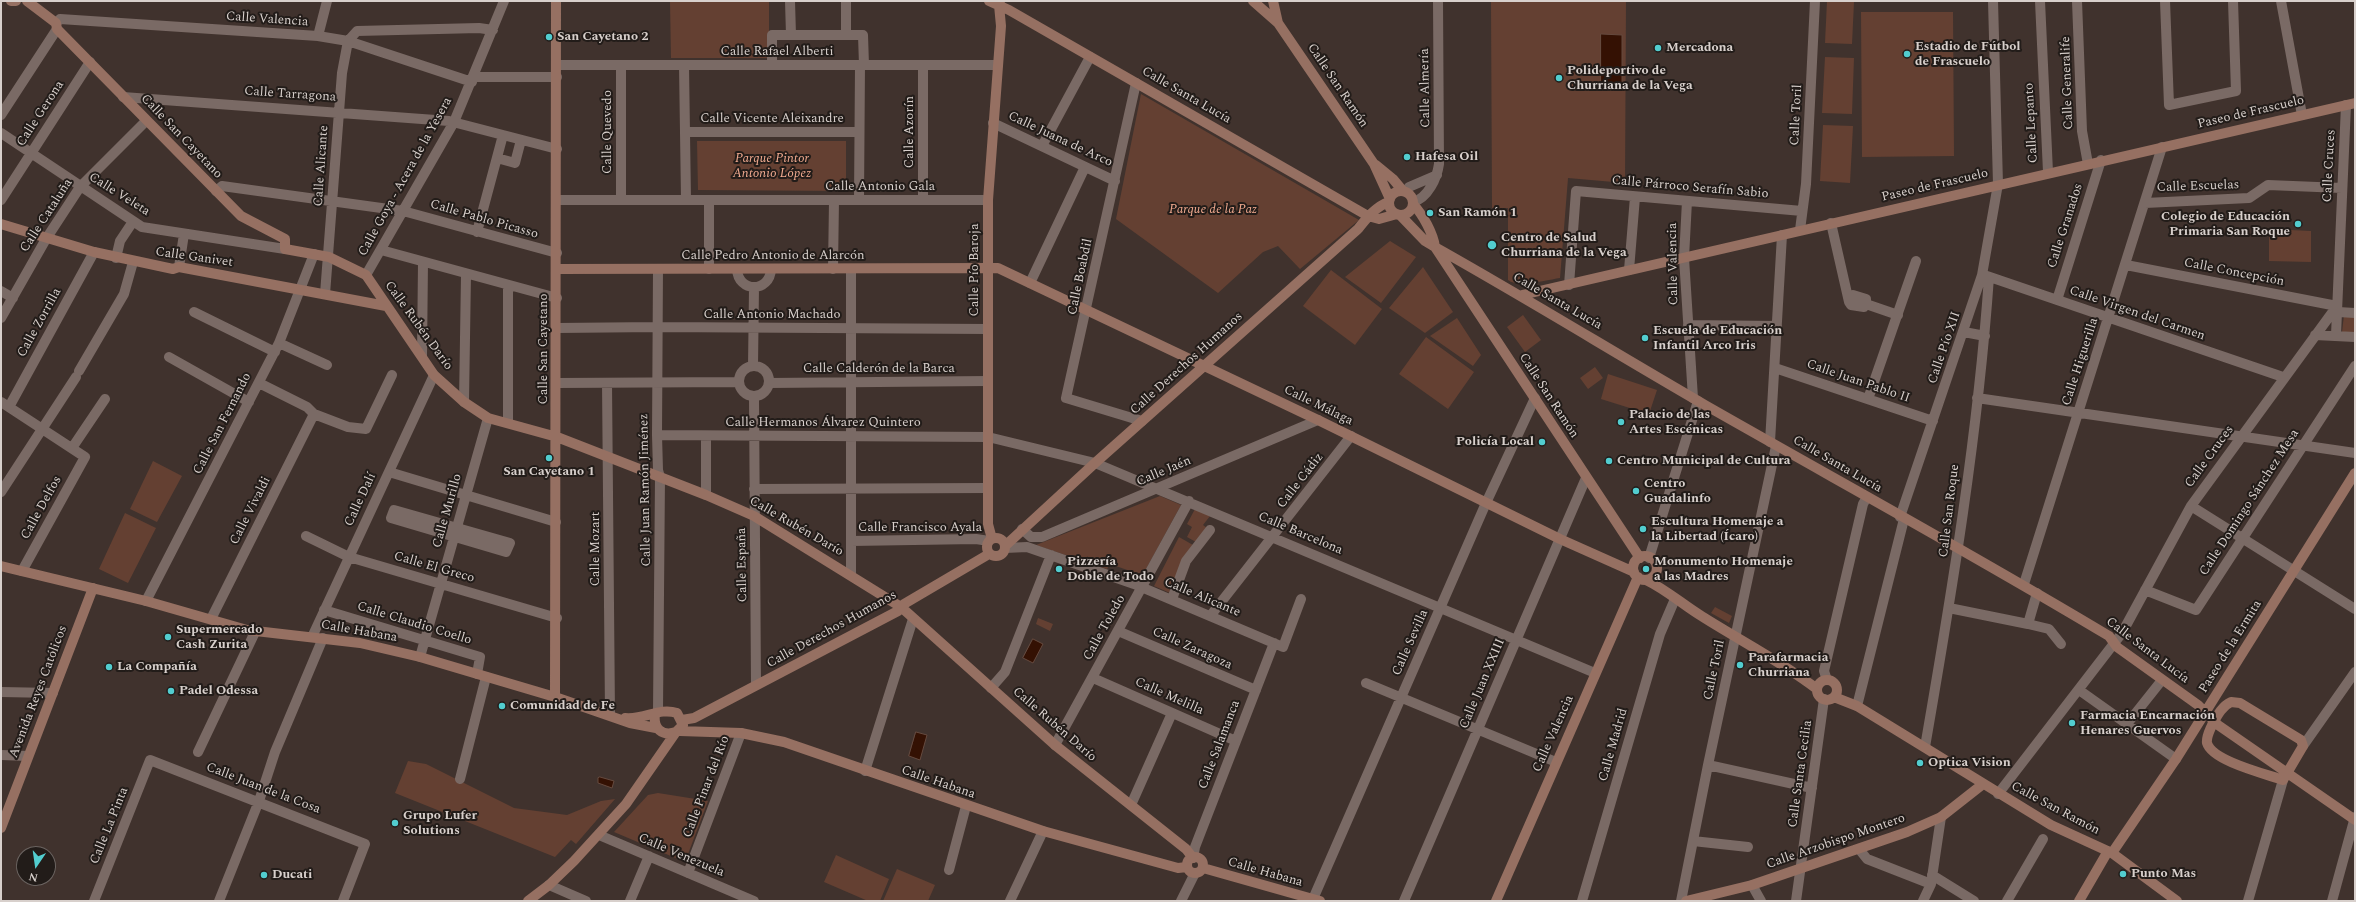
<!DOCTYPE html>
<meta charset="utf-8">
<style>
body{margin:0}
#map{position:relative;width:2356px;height:902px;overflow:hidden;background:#40322d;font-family:Spectral,serif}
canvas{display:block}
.frame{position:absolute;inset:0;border:2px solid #d8d0cc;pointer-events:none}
.north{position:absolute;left:16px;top:846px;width:40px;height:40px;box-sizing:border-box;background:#221c19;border:1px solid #6b6461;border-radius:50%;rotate:193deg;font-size:11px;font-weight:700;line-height:16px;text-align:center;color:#d8d0cc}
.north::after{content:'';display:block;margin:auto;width:14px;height:18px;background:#52cdcf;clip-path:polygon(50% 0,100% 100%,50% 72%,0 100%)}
</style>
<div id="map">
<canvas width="2356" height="902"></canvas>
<div class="frame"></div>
<div class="north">N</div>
</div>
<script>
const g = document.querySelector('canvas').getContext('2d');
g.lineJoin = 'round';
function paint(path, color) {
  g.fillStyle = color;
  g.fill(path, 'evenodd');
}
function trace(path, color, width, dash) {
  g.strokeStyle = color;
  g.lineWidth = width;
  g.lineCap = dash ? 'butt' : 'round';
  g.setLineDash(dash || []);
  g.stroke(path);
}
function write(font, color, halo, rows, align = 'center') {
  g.font = font + ' Spectral,serif';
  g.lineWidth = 4;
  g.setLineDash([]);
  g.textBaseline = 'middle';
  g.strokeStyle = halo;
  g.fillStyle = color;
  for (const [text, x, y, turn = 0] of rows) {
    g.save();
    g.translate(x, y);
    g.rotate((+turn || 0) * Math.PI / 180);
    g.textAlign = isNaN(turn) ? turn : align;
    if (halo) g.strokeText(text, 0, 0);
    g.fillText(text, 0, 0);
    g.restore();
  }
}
const green = new Path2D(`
 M670,1H769V58H671Z
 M1491,1H1626L1625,183L1568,178L1560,278C1547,280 1518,288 1508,280V208H1492Z
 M1827,1L1854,2L1852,44L1825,43Z
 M1861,12H1953L1954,156L1862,157Z
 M1825,57L1854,58L1852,114L1822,113Z
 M1141,94L1359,220L1300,269L1278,246L1263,252L1218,293L1116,219Z
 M1823,125L1853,126L1850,183L1820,181Z
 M697,141H846V191L698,190Z
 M2269,229L2311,231V262L2269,261Z
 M1390,241L1416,257L1381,303L1345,277Z
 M1423,267L1453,312L1425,333L1389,308Z
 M1331,270L1382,309L1355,345L1303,306Z
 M1523,315L1541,340L1525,352L1507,327Z
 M2344,315L2355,316V333L2342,332Z
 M1457,318L1481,355L1473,366L1430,336Z
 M1426,337L1474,372L1448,409L1399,374Z
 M1595,367L1603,378L1588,389L1580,378Z
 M1608,374L1657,390L1649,414L1601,399Z
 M153,461L182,476L157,522L130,509Z
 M1160,496L1181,505L1140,580L1135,578L1136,573L1110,564L1107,569L1036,545Z
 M1195,509L1210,516L1203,525L1207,528L1196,542L1187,537L1192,527L1187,524Z
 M125,513L156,528L128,583L99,569Z
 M1179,537L1193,545L1170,593L1154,586Z
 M1715,607L1732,616L1729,623L1711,613Z
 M1038,618L1053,624L1050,631L1036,624Z
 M408,761L426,764L514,808L567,815L601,801L615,799L576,844L571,840L555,857L395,793Z
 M658,793L708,801L685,862L614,832L648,795Z
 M836,855L889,879L880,901H868L824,882Z
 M897,869L935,885L928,901H883Z`);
const water = new Path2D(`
 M1601,34L1622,35V85H1601Z
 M1033,639L1043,644L1033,663L1023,658Z
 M916,732L927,735L920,760L909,756Z
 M600,777L614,781L612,788L598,783V778Z`);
const street = new Path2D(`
 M790,1L791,35
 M2040,1L2048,172
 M2077,1L2082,131L2088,164
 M2165,1L2169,105L2236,91L2233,1
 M2281,1L2302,115
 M56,23L60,19L318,36L348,41L472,82
 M846,35V1
 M318,36L327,1
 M557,65H998
 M684,65L686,200
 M772,65V35H863L864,65
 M923,65V200
 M474,77H557
 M1136,83L1066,398L1142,421
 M123,97L449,121L557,149
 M1,115L57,29
 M993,123L1115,181
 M685,132H859
 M1,133L142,227L285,249
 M1042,146L1090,57
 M497,158L515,163L521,140
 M216,191L222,186L403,211L557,253
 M1406,192L1409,187L1437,175
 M1,200L90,62
 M557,200H988
 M621,200V65
 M859,200L860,65
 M1687,201L1684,258L1693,398
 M1413,202C1428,198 1437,178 1439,164L1438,1
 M2145,203L2249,198L2268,185L2342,188
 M1831,223L1849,302L1851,305L1864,307L1866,304
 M1800,230L1806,184L1815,1
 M477,232L503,135
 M381,250L557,298
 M116,258L120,241L130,226
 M2126,265L2337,306
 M179,267L184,234
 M658,269L657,435L658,470L660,477L658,711
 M709,269V200
 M737,269C738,293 770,293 771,269
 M833,269L834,200
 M851,269V574
 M1629,270L1635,197
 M366,275L454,122L504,1
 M1984,275L2283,377
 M1030,283L1085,167
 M1569,285L1576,191L1802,211
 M1,291L13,298
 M325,294L342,73L348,41L357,31L479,28L493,30
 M1849,298L1853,295L1866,299V304
 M2057,300L2101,160
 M1866,304L1898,315
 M194,312L275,352
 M2338,312L2355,313
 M1,318L46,239L80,187L146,121
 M1688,325L1777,326
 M557,328L657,327L988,329
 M1964,332L1985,336
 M2315,335L2355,337
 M2336,335L2346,105
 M279,343L327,365
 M422,356L423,262
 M169,357L249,402
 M739 381a15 15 0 1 1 30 0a15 15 0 1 1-30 0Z
 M753,366L754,288
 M1775,368L1933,421
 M79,371L124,294L133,262
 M259,383L307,407L314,414L348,427L366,429L392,375
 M557,383L738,382
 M607,383L610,715
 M769,383L988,381
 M754,397L756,685
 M1977,398L2355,453
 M1868,399L1916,261
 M1,402L85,457L22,571
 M464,402L466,274
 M9,407L94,252
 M508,423V285
 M657,435L988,437L1095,463L1595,673
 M706,436V495
 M1770,442L1782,235
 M72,448L105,399
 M389,472L556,522
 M754,489L988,488
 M1,492L76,377
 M2191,506L2355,609
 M394,510L510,543L506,552L391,518Z
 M1900,517L1982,275L1998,184L1993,1
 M1022,529L1031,537H1042L1318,420
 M306,536L349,557L557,618
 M851,541L976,539L989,541
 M1005,548L1027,547L1134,584L1283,647L1301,599
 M1649,558L1698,401
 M2024,584L2162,147
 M2145,590L2196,610L2355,366
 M1172,599L1186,561L1210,530
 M146,601L279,343L314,254
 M1949,608L2028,624L2037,593
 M324,610L480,657L477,674
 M1211,615L1351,436
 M211,619L314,414
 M2028,624L2049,629L2061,644
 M1118,631L1256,690
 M312,637L434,375
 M420,657L488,418
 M1093,678L1236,741
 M1827,680L1824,671L1863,504L1867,497
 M1366,683L1556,762
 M991,688L1005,672L1051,555
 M2079,690L2176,759
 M1,692L53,693
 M1857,706L1904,519
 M2127,724L2162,680
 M1055,745L1189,501
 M2303,746L2355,672
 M1925,747C1952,591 1978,435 1989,277
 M198,752L256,630
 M1,755L28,756
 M1708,765L1812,788
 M865,771L913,619
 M460,779L486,677
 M1998,794L2122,633L2191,506L2337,306
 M1131,805L1172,713
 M599,835L754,901
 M1693,841L1748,847
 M1859,849L1867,859L1931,884
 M1193,858L1195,847L1274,643
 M949,870L966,806
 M688,873L741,733
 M1932,875L1974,901
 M549,885L586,901
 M1752,885L1761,901
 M1313,899L1486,503L1535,398
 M94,901L150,760L365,844L343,901
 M219,901L259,801L275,752L323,638
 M630,901L649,856
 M1010,901L1043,831
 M1181,901L1195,873
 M1404,901L1586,478
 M1582,901L1660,634L1675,599
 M1681,901L1708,765L1776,446
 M1796,901L1824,699
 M1923,901L1931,884L1941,817
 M2007,901L2043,839
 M2248,901L2283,780
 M2332,901L2355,817`);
const secondary = new Path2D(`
 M11,1H16
 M27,1L56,23L57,29L241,216L285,239V249L329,257L366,275L434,375L464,402L488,418L557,437L706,495L754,516L901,607L1055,745L1186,849L1193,858
 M989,1L1009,10L1368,216L1379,219L1397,214
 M1253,1L1278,23
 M1273,1L1278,23L1374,164L1390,199
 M1376,165L1393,179L1403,191
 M1389 203a12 12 0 1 1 24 0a12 12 0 1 1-24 0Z
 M1413,204C1423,215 1433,233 1435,247L1640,558
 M1400,215L1425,241L1435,247C1526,298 1615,353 1705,405C1840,482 1976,556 2109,636L2117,647L2198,705L2218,725L2355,820
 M1,224L94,252L173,269L179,267L386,306
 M557,269L998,268L1318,420L1560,539L1634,572
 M1522,295L2355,103
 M987 547a9 9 0 1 1 18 0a9 9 0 1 1-18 0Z
 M992,539L988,524V200L1001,26L999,5L1000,1
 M1005,546L1095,463L1358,229C1366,219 1376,206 1389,202
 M1633 568a12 12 0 1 1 24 0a12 12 0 1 1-24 0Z
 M1,566L146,601L247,630L360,643L420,657L555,697L630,723L656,728
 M1646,580C1667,590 1683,605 1703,617C1741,641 1782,662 1817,689
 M1817 690a10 10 0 1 1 20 0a10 10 0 1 1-20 0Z
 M555,697L556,1
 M1834,697L1857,706L2051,825L2112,853L2177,901
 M2231,702L2240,703L2301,740L2303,746L2283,780C2266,774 2212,761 2207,743C2206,737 2210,730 2212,725C2217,716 2222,706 2231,702Z
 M625,718C645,720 659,707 677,713L683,725L676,732C662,737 653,728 655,715
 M682,720L694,718L898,611L904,604L989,554
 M680,731L741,733L784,742L1043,831L1178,868L1187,867
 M1,828L93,588
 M2112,853L2176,759L2355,473
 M1187 865a8 8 0 1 1 16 0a8 8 0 1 1-16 0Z
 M1203,868L1320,901
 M528,901L549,885L574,861L626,804L676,732
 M1496,901L1638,577
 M1686,901L1752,885L1907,832L1941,817L1983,784
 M2079,901L2108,851`);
const markers = [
 [549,37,4,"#52cdcf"],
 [1658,48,4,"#52cdcf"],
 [1907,54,4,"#52cdcf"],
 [1559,78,4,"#52cdcf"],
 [1407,157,4,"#52cdcf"],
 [1430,213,4,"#52cdcf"],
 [2298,224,4,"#52cdcf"],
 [1492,245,5,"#52cdcf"],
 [1645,338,4,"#52cdcf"],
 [1621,422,4,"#52cdcf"],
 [1542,442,4,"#52cdcf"],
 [549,458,4,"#52cdcf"],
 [1609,461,4,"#52cdcf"],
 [1636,491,4,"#52cdcf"],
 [1643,529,4,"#52cdcf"],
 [1059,569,4,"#52cdcf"],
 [1646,569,4,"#52cdcf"],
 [168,637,4,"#52cdcf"],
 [1740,665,4,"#52cdcf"],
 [109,667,4,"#52cdcf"],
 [171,691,4,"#52cdcf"],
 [502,706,4,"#52cdcf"],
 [2072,723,4,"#52cdcf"],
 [1920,763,4,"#52cdcf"],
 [395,823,4,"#52cdcf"],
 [2123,874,4,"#52cdcf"],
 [264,875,4,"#52cdcf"]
];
const streetNames = [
 ["Calle Valencia",267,20,4],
 ["Calle Rafael Alberti",777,52],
 ["Calle Generalife",2068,83,-92],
 ["Calle San Ramón",1337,86,56],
 ["Calle Almería",1426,88,-91],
 ["Calle Tarragona",290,95,4],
 ["Calle Santa Lucía",1186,96,30],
 ["Paseo de Frascuelo",2251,113,-13],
 ["Calle Gerona",41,114,-57],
 ["Calle Toril",1797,115,-87],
 ["Calle Vicente Aleixandre",772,119],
 ["Calle Lepanto",2032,123,-93],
 ["Calle Quevedo",608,132,-90],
 ["Calle Azorín",910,132,-90],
 ["Calle San Cayetano",181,137,46],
 ["Calle Juana de Arco",1060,140,25],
 ["Calle Alicante",322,166,-86],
 ["Calle Cruces",2330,166,-87],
 ["Calle Goya - Acera de la Yesera",406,177,-61],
 ["Paseo de Frascuelo",1935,186,-13],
 ["Calle Antonio Gala",880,187],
 ["Calle Escuelas",2198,187,-2],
 ["Calle Párroco Serafín Sabio",1690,188,5],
 ["Calle Veleta",119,195,32],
 ["Calle Cataluña",47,216,-57],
 ["Calle Pablo Picasso",484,220,16],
 ["Calle Granados",2066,226,-72],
 ["Calle Pedro Antonio de Alarcón",773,256],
 ["Calle Ganivet",194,258,8],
 ["Calle Valencia",1674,264,-91],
 ["Calle Pío Baroja",975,270,-90],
 ["Calle Concepción",2234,273,11],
 ["Calle Boabdil",1081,277,-78],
 ["Calle Santa Lucía",1557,302,30],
 ["Calle Virgen del Carmen",2137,314,19],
 ["Calle Antonio Machado",772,315],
 ["Calle Zorrilla",40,323,-61],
 ["Calle Rubén Darío",418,326,54],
 ["Calle Pío XII",1945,348,-71],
 ["Calle San Cayetano",544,349,-90],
 ["Calle Higuerilla",2081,362,-72],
 ["Calle Derechos Humanos",1187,364,-42],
 ["Calle Calderón de la Barca",879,369],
 ["Calle Juan Pablo II",1858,382,19],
 ["Calle San Ramón",1548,396,57],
 ["Calle Málaga",1318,406,26],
 ["Calle Hermanos Álvarez Quintero",823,423],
 ["Calle San Fernando",223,424,-63],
 ["Calle Cruces",2210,457,-54],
 ["Calle Santa Lucía",1837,465,30],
 ["Calle Jaén",1164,472,-23],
 ["Calle Cádiz",1301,481,-52],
 ["Calle Juan Ramón Jiménez",646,490,-91],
 ["Calle Dalí",361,500,-65],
 ["Calle Domingo Sánchez Mesa",2250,503,-57],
 ["Calle Delfos",42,508,-61],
 ["Calle Vivaldi",251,511,-63],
 ["Calle Murillo",448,511,-74],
 ["Calle San Roque",1950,511,-83],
 ["Calle Rubén Darío",796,527,30],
 ["Calle Francisco Ayala",920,528],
 ["Calle Barcelona",1300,534,23],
 ["Calle Mozart",596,549,-90],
 ["Calle España",743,565,-91],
 ["Calle El Greco",434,568,16],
 ["Calle Alicante",1202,598,23],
 ["Calle Claudio Coello",414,624,17],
 ["Calle Toledo",1105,628,-61],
 ["Calle Derechos Humanos",832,630,-29],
 ["Calle Habana",359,632,10],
 ["Calle Sevilla",1411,643,-66],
 ["Paseo de la Ermita",2231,647,-58],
 ["Calle Zaragoza",1192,649,24],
 ["Calle Santa Lucía",2147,651,37],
 ["Calle Toril",1715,670,-78],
 ["Calle Juan XXIII",1483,684,-67],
 ["Avenida Reyes Católicos",39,692,-69],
 ["Calle Melilla",1169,697,24],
 ["Calle Rubén Darío",1054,725,41],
 ["Calle Valencia",1554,734,-66],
 ["Calle Salamanca",1220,745,-69],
 ["Calle Madrid",1614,745,-74],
 ["Calle Santa Cecilia",1801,774,-82],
 ["Calle Habana",938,783,19],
 ["Calle Pinar del Río",707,787,-69],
 ["Calle Juan de la Cosa",263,789,21],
 ["Calle San Ramón",2055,809,28],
 ["Calle La Pinta",110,826,-68],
 ["Calle Arzobispo Montero",1836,842,-19],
 ["Calle Venezuela",681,856,23],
 ["Calle Habana",1265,873,16]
];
const poiNames = [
 ["San Cayetano 2",557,37],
 ["Estadio de Fútbol",1915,47],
 ["de Frascuelo",1915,62],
 ["Mercadona",1666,48],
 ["Polideportivo de",1567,71],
 ["Churriana de la Vega",1567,86],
 ["Hafesa Oil",1415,157],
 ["San Ramón 1",1438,213],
 ["Colegio de Educación",2290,217,"right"],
 ["Primaria San Roque",2290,232,"right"],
 ["Centro de Salud",1501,238],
 ["Churriana de la Vega",1501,253],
 ["Escuela de Educación",1653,331],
 ["Infantil Arco Iris",1653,346],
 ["Palacio de las",1629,415],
 ["Artes Escénicas",1629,430],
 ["Policía Local",1534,442,"right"],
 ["Centro Municipal de Cultura",1617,461],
 ["San Cayetano 1",549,472,"center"],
 ["Centro",1644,484],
 ["Guadalinfo",1644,499],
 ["Escultura Homenaje a",1651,522],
 ["la Libertad (Ícaro)",1651,537],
 ["Pizzería",1067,562],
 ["Doble de Todo",1067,577],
 ["Monumento Homenaje",1654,562],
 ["a las Madres",1654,577],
 ["Supermercado",176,630],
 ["Cash Zurita",176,645],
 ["Parafarmacia",1748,658],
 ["Churriana",1748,673],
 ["La Compañía",117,667],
 ["Padel Odessa",179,691],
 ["Comunidad de Fe",510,706],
 ["Farmacia Encarnación",2080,716],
 ["Henares Guervos",2080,731],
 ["Optica Vision",1928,763],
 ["Grupo Lufer",403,816],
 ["Solutions",403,831],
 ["Punto Mas",2131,874],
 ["Ducati",272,875]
];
const parkNames = [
 ["Parque Pintor",772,159],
 ["Antonio López",772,174],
 ["Parque de la Paz",1213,210]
];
paint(green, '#644032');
paint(water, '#341103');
trace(water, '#654a3f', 1);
trace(street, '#7a6a65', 10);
trace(secondary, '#967062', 10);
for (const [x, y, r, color] of markers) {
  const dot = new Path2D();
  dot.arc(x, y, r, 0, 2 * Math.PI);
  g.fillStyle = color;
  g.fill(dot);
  trace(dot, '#221c19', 1.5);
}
write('13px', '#d8d0cc', '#221c19', streetNames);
write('bold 13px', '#d8d0cc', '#221c19', poiNames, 'left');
write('italic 13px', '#f2ab90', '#221c19', parkNames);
</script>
